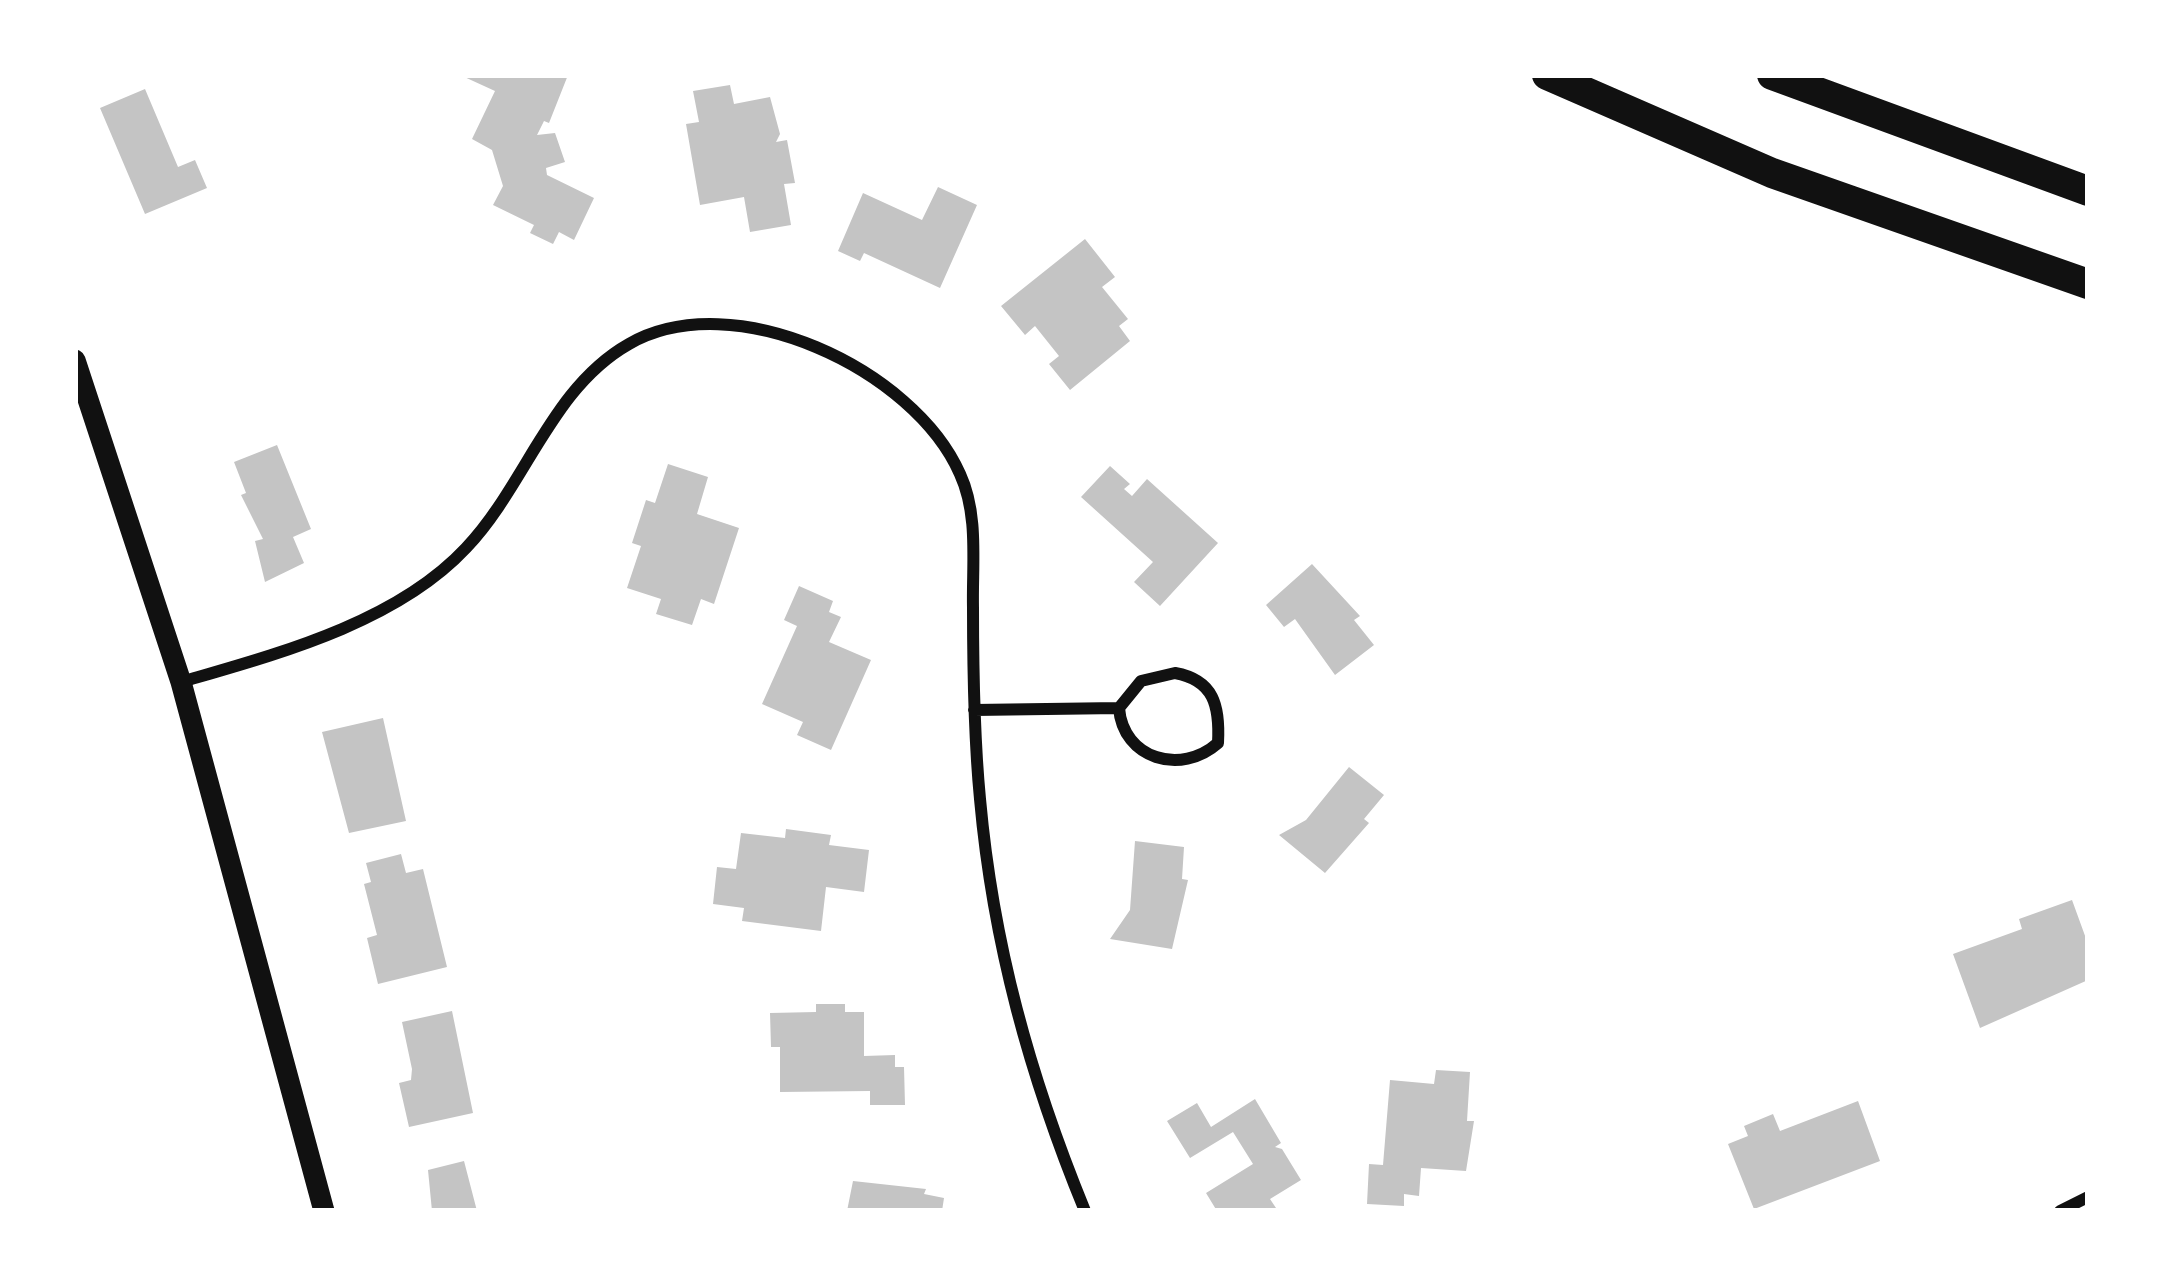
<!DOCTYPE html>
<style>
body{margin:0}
#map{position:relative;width:2163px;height:1286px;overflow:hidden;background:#fff;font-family:"IBM Plex Sans",sans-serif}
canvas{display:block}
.frame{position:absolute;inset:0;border:78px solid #fff;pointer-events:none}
</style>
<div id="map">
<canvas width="2163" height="1286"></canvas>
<div class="frame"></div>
</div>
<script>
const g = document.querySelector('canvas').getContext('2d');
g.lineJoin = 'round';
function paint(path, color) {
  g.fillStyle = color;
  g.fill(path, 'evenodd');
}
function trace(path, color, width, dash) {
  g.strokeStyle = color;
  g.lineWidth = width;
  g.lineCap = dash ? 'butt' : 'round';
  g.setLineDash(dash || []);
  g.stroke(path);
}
const building = new Path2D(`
 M460,75H568L549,123L544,121L537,135L555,133L565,162L546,168L547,175L594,198L574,240L559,232L553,244L530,233L534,225L493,205L503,186L492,150L472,139L495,91Z
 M730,85L734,104L770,97L780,134L776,142L787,140L795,183L784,184L791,225L750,232L744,197L700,205L686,124L699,122L693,91Z
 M145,89L178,167L195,160L207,188L145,214L100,108Z
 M938,187L977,205L940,288L864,253L860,261L838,251L863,193L922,220Z
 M1085,239L1115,277L1102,287L1128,319L1119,326L1130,341L1070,390L1049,364L1059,356L1035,326L1025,335L1001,306Z
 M277,445L311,529L293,537L304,563L265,582L255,541L263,539L241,495L246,493L234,462Z
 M668,464L708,477L697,514L739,528L714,604L701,599L692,625L656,614L661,599L627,588L641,546L632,543L646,500L655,503Z
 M1110,466L1130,484L1124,489L1132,496L1147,479L1218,543L1160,606L1134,582L1153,562L1081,497Z
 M1312,564L1360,616L1354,620L1374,645L1335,675L1295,619L1284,627L1266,605Z
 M799,586L833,601L829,612L841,617L829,642L871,660L831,750L797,735L803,722L762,704L797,626L784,620Z
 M383,718L406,821L349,833L322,732Z
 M1349,767L1384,795L1364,819L1369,823L1325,873L1279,835L1306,820Z
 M786,829L831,835L829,845L869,850L864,892L826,887L821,931L742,921L744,908L713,904L717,867L736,869L741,833L785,838Z
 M1135,841L1184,847L1182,879L1188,880L1172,949L1110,939L1130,910Z
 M401,854L406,873L423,869L447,967L378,984L367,938L377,935L364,884L371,882L366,863Z
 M2072,900L2088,944V980L1980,1028L1953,954L2022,929L2019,919Z
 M816,1004H845V1012H864V1056L895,1055V1067H904L905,1105H870V1091L780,1092V1047H771L770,1013L816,1012Z
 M452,1011L473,1113L409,1127L399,1083L411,1080L412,1069L402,1022Z
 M1436,1070L1470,1072L1467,1121H1474L1466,1171L1421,1168L1419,1196L1404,1194V1206L1367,1204L1369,1164L1383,1165L1390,1080L1434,1084Z
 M1255,1099L1281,1143L1275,1147L1282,1149L1301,1180L1270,1199L1278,1211H1217L1206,1193L1253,1164L1233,1132L1190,1158L1167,1121L1197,1103L1211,1127Z
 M1858,1101L1880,1161L1754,1209L1728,1144L1748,1136L1744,1126L1773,1114L1780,1131Z
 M464,1161L477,1211H432L428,1170Z
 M853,1181L926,1189L924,1194L944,1198L942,1211H847Z`);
const minor = new Path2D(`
 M1175,673C1214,680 1220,706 1218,743C1181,776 1123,759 1119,708L1141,681Z
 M181,682C277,654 396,623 466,548C526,485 551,388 629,344C733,284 914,369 960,474C979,515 972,565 973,608C973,672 974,736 980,799C993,944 1030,1077 1085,1211
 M974,710L1119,708
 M2060,1211L2088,1197`);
const secondary = new Path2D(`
 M75,360L181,682L324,1211`);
const motorway = new Path2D(`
 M1547,75L1772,173L2088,284
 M1772,75L2088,191`);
paint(building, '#c4c4c4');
trace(minor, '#111', 12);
trace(secondary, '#111', 21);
trace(motorway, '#111', 30);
</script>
